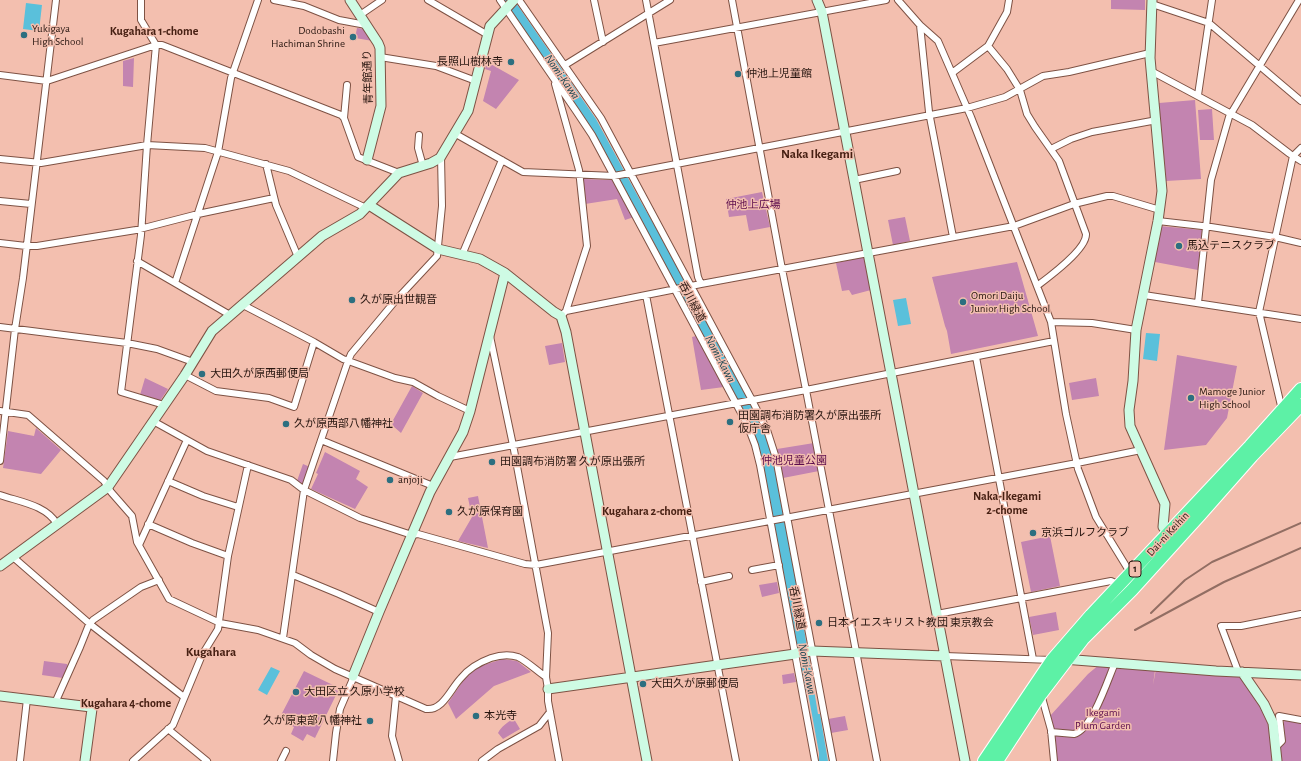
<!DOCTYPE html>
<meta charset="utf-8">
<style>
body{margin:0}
canvas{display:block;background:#f3bfaf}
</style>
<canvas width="1301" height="761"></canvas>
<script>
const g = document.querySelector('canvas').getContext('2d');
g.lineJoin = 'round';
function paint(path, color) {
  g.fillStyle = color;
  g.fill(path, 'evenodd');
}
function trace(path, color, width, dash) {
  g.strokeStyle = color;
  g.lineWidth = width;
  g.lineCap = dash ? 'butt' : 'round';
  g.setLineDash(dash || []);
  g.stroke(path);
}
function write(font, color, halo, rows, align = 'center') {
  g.font = font + ' "Alegreya Sans","Noto Sans JP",sans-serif';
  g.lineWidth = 3;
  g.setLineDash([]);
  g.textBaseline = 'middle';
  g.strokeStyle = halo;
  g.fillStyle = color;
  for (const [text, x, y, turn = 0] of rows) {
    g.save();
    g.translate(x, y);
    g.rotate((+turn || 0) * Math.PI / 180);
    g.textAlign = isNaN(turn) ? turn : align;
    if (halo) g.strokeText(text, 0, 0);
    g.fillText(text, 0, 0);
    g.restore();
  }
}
const green = new Path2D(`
 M1111,0H1145V10L1111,9Z
 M357,28L365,29L373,41L355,38Z
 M134,58L133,87L123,86V61Z
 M487,62L519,80L496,109L483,101L491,71L485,69Z
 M1195,100L1201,179L1166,181L1159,103Z
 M1212,109L1214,140H1200L1198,110Z
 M583,179L615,180L634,217L625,220L617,199L585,204Z
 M762,192L770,227L749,231L746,215L729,217L726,199Z
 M905,217L910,241L893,245L888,220Z
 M1160,226L1202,230L1198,270L1155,262Z
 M864,257L871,290L852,295L849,290L842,291L836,263Z
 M1017,262L1038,336L951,354L947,331L945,326L932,277Z
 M696,336L724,387L701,390L692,337Z
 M562,343L565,362L549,365L545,346Z
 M1177,355L1237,366L1227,418L1206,445L1164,450Z
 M145,378L168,389L160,401L140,395Z
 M1096,378L1099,396L1072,400L1069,383Z
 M412,386L423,393L401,433L393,426L392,422Z
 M36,428L61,450L41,474L3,468L8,431L34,436Z
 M814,443L819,471L783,478L777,449Z
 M325,452L360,471L356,479L368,487L355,509L311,489L318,474L316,473Z
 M303,464L310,467L304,484H302L297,481Z
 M478,496L488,548L458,541L472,517L468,498Z
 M1050,536L1060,586L1031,592L1021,542Z
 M777,582L779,593L762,597L759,585Z
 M1056,612L1059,630L1033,635L1029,617Z
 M503,659L517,661L531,672L494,686L456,719L448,703L465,678L480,666Z
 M44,661L67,664L68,667L63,678L42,675Z
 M1100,664L1155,670L1153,685L1156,669L1239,675C1248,689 1260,703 1266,718C1271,731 1271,747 1272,761H1057L1055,740L1050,716L1088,674Z
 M304,671L333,685L332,688L338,691L315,738L307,734L303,741L291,734L294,727L279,719Z
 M794,673L796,682L783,684L782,675Z
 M845,716L848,730L831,733L828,719Z
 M514,719L520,729L503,739L498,733C501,727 507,722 514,719Z
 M1285,719L1301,720V761H1281C1279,747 1280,732 1285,719Z`);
const water = new Path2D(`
 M502,0H514L596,119L641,202L691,289L765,432L772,456L793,562L818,714H820L828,761H819V753L808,693H806L758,446L615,176Z
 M26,3L42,5L39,31L23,29Z
 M906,298L911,324L898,326L893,300Z
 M1146,333L1160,334L1157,361L1143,359Z
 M271,667L280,671L267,695L258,690Z`);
const street = new Path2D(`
 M141,0V20L156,45L147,145L141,235L121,392L164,405
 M274,0L304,6L339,20L366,25
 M428,0L488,35
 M500,0L576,111L592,135L747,424L755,445L760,465L815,761
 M519,0L601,118L752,400L767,430L776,458L833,761
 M594,0L603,42
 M646,0L698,277L701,284
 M732,0L782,269L806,390L877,761
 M898,0L920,25L938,41L971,117L1051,322L1066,414L1078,469L1096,517L1131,574
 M1152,4L1209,23L1301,101
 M360,15L382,0
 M920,25L929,112L953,237
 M654,43L886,0
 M988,46L1007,69L1020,90L1027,114L1035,127L1059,161L1086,234C1087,249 1049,277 1037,286
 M380,57L436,66L476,81
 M565,65L670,0
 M1151,71L1252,125L1290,154L1301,161
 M952,73L988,46L1007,12L1009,0
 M0,75L47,81L156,45H162L341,115L344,118L358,157L399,173
 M555,84L579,170L587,246L566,311
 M1198,95L1212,0
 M344,118L347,85
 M454,133L523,172L614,176L967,108L1005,97L1043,76L1069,72L1150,53
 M419,135L418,148L423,166
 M1051,149L1071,139L1092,132L1157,120
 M0,159L41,163L147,145L205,148L289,171L366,208
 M266,164L276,205L298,257
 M854,180L897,171
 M0,201L31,204
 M1158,221L1211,227L1275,237L1301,243
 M0,243L26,246H37L136,230L198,214L274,198
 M462,255L502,160
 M137,261L230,315
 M175,283L218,152L231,78L258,0
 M646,295L736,761
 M1144,295L1301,319
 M1198,303L1211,180L1229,117L1299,0
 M243,305L314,342L343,359L395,378L413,382L438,396L470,411
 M561,316L566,311L701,284L1014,226L1074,204L1107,196H1113L1160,210
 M1051,322L1092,323L1136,330
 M0,327L127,343L157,349L193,362
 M490,336L514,450L548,633L546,677L548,689V701L559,761
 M976,357L1033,659
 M185,375L216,391L269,398L294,407L314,342
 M1282,410L1259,312L1293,156L1301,148
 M0,411L28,415L104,481L111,492L132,516L137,542L169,599L220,623L258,630L295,643L311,655L335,669L426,709C443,711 451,688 461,678C469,668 480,662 491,658C500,655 509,654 518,657C528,662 537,671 546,677
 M153,421L207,451L291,480L304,490L360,518L412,535L418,534L525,564L536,565L1077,463L1141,450
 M321,440L433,486
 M450,457L806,390L1054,341
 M0,461L15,329L23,278L56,0
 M168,481L203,496L238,507
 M0,495C20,502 46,505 57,524
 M148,524L192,543L228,556
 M139,545L187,440
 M13,557L90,624L184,697
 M752,570L779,565
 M293,575L339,594L379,612
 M701,582L729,576
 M937,614L1111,581L1120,585
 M283,638L304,490L348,361L351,354L396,300L437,256L442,206L441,156
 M945,656L1052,660
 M1238,671L1221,626H1241L1301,614
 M1041,694L1051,730L1054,761
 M396,696L392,736L399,761
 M55,703L80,647L88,627L93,620L141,587L159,580
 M168,729L207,761
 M1051,732L1074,734C1092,730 1108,679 1115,663
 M1275,748L1282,741L1279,716L1301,720
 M20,761L27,699
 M133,761L173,725L202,655L218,629L228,556L248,465
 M281,761L286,751
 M333,761L336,733L340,709L352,681L353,676
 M482,761L498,749L539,726L550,712`);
const secondary = new Path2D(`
 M350,0L378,43L380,48L381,106L367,160
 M817,0L822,12L965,761
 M1152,0L1150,58L1162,191L1158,221L1136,330L1133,381L1129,410L1130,426L1165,504L1163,527L1169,534
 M369,205L438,249L480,259L505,273L554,312L561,316L566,332L647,761
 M0,566L108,487L185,375L212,331L322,236L360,214L399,173L431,163L440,158L468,111L490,26L514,0
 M797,653L812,651L945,656
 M1063,659L1216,671L1301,675
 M1242,672L1264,704L1273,723L1277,761
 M353,676L379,612L430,492L463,432L470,411L505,273
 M548,689L795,654
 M0,696L91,707L92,709L85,761`);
const highway = new Path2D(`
 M984,761L1052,660L1091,615L1250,446L1301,389
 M997,761L1041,694L1083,639L1132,590L1200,515L1252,456L1301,405`);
const rail = new Path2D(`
 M1151,613L1185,580L1212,562L1301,523
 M1135,630L1224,582L1301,548`);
const markers = [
 [24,35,4,"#2c6f80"],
 [353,37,4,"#2c6f80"],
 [511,62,4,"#2c6f80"],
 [738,74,4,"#2c6f80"],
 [1179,246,4,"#2c6f80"],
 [352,300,4,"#2c6f80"],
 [963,302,4,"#2c6f80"],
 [202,374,4,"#2c6f80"],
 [1191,398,4,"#2c6f80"],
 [730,422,4,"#2c6f80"],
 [286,424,4,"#2c6f80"],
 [492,462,4,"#2c6f80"],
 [390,480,4,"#2c6f80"],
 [449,512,4,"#2c6f80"],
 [1033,533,4,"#2c6f80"],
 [819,623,4,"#2c6f80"],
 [643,684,4,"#2c6f80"],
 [296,692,4,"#2c6f80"],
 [476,716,4,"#2c6f80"],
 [370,721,4,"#2c6f80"]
];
const shields = [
 [1135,569,12]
];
const shieldNames = [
 ["1",1135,569]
];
const poiNames = [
 ["Yukigaya",32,29],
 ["High School",32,42],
 ["Dodobashi",345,31,"right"],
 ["Hachiman Shrine",345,44,"right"],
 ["長照山樹林寺",503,62,"right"],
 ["仲池上児童館",746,74],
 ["馬込テニスクラブ",1187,246],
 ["Omori Daiju",971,296],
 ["Junior High School",971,309],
 ["久が原出世観音",360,300],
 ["大田久が原西郵便局",210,374],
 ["Mamoge Junior",1199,392],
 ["High School",1199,405],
 ["田園調布消防署久が原出張所",738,416],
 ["仮庁舎",738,429],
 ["久が原西部八幡神社",294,424],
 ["田園調布消防署 久が原出張所",500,462],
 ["anjoji",398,480],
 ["久が原保育園",457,512],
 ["京浜ゴルフクラブ",1041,533],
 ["日本イエスキリスト教団 東京教会",827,623],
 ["大田久が原郵便局",651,684],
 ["大田区立 久原小学校",304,692],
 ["本光寺",484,716],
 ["久が原東部八幡神社",362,721,"right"]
];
const streetNames = [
 ["青年館通り",368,77,-92],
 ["呑川緑道",692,302,62],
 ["Dai-ni Keihin",1168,534,-47],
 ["呑川緑道",797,608,79]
];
const parkNames = [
 ["仲池上広場",753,205],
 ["仲池児童公園",794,461],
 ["Ikegami",1103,713],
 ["Plum Garden",1103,726]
];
const neighbourhoodNames = [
 ["Kugahara 1-chome",154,31],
 ["Naka-Ikegami",1007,496],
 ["2-chome",1007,510],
 ["Kugahara 2-chome",647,511],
 ["Kugahara 4-chome",126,703]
];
const waterNames = [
 ["Nomi-Kawa",562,77,55],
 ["Nomi-Kawa",720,359,62],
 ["Nomi-Kawa",807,669,79]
];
const quarterNames = [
 ["Naka Ikegami",817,154],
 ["Kugahara",211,652]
];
paint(green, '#c384b0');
paint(water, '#5ac0db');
trace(street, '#7e5244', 8);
trace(secondary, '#7e5244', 11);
trace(highway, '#fff', 14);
trace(street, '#fff', 6);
trace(secondary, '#cefbe4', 9);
trace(highway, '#5df1a6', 12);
trace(rail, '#926e63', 2);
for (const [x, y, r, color] of markers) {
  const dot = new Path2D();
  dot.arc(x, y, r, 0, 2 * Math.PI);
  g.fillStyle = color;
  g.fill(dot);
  trace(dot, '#f3bfaf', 1.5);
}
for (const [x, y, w] of shields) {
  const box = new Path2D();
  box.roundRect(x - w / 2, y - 8, w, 16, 3);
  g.fillStyle = '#f3bfaf';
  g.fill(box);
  trace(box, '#281610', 1);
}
write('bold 10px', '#281610', null, shieldNames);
write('11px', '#281610', '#f3bfaf', poiNames, 'left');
write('11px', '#281610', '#f3bfaf', streetNames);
write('11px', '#5c0c4d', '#f3bfaf', parkNames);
write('bold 12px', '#472013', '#f3bfaf', neighbourhoodNames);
write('italic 12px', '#184551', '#f3bfaf', waterNames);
write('bold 13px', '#472013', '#f3bfaf', quarterNames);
</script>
